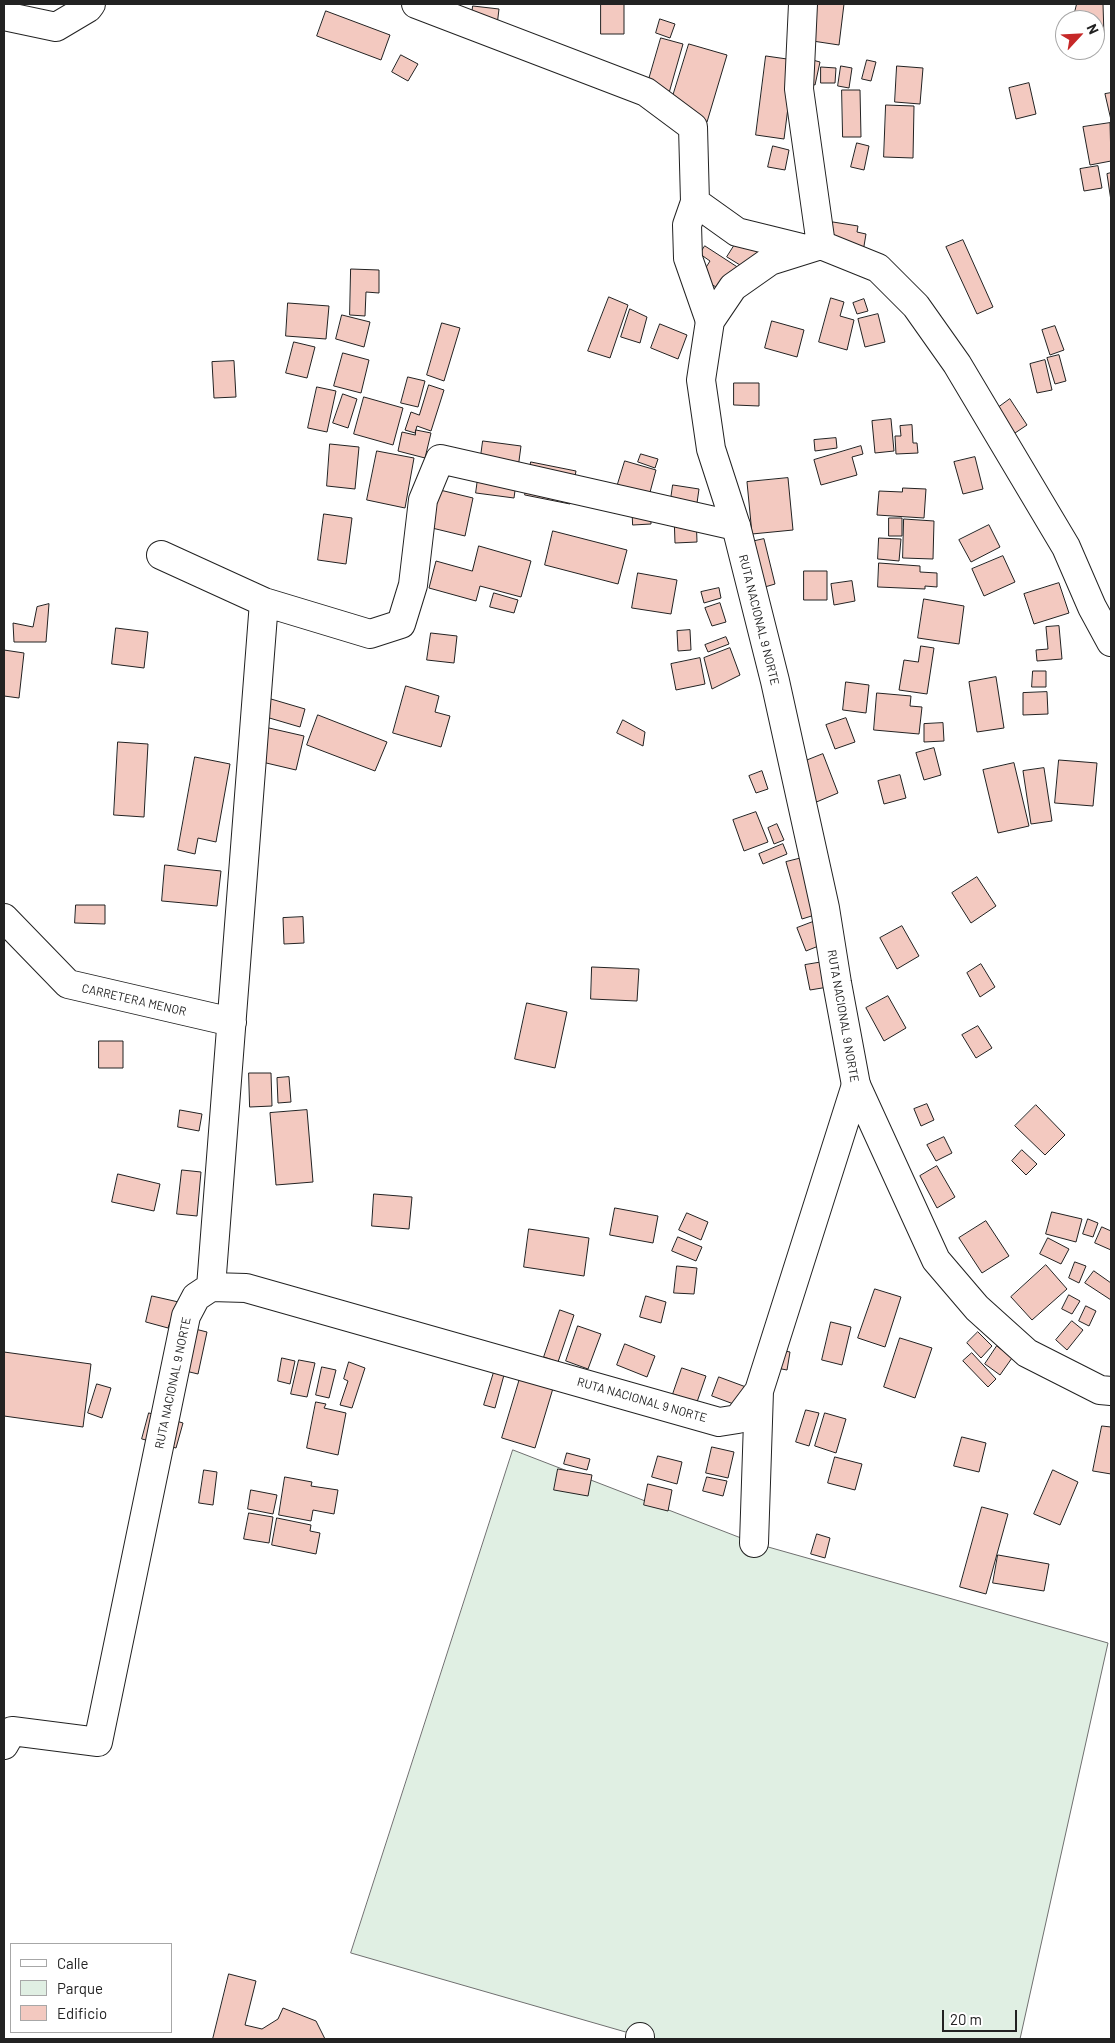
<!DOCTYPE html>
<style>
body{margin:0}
#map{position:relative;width:1115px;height:2043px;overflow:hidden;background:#fff;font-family:Barlow,sans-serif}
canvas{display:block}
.frame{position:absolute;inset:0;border:5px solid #222;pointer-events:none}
.legend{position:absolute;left:10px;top:1943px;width:162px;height:90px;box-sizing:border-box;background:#fff;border:1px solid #a7a7a7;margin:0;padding:6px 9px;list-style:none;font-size:15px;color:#222}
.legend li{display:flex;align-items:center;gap:10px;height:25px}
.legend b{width:25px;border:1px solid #a7a7a7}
.north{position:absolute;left:1055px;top:10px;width:50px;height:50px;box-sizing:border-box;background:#fff;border:1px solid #a7a7a7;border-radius:50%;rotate:65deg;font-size:14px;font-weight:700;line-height:20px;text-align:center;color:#222}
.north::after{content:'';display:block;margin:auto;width:18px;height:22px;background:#c62828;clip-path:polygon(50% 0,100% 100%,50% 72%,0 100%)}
.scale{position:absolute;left:942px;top:2010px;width:75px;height:22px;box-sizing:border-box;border:2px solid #222;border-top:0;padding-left:6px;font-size:15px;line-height:18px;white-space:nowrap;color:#222;-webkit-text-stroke:4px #fff;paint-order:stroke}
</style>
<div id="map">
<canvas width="1115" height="2043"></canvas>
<div class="frame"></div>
<ul class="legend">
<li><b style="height:6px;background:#fff"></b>Calle</li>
<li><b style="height:14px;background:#e0efe3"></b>Parque</li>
<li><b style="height:14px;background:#f3c9c0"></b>Edificio</li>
</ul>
<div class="north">N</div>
<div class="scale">20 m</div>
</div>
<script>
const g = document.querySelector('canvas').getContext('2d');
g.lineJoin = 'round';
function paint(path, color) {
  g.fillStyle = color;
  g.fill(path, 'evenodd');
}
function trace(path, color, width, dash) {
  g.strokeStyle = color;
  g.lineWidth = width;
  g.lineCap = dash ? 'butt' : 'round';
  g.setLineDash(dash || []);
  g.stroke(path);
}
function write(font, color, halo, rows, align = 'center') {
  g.font = font + ' Barlow,sans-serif';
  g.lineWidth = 4;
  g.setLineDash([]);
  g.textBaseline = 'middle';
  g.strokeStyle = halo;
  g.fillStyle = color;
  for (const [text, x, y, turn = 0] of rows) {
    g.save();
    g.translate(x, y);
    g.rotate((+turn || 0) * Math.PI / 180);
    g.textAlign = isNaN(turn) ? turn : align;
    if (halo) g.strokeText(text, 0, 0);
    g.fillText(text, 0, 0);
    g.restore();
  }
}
const green = new Path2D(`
 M513,1450L754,1543L1108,1643L1020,2039H650L351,1953Z`);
const building = new Path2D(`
 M601,4H624V34H601Z
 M811,4H844L839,45L806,40Z
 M1077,4H1103L1104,36L1095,34V20H1073Z
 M473,6L499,9L496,34L470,31Z
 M326,11L390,35L381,60L317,36Z
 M660,19L675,24L670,38L656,33Z
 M661,38L683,44L667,100L645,93Z
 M689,44L727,55L707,122L669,109Z
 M401,55L418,64L408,81L392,72Z
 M766,56L794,60L784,139L756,135Z
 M809,59L820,62L815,85L804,82Z
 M867,60L876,62L871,81L862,79Z
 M841,66L852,68L849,88L838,86Z
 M897,66L923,68L920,104L895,102Z
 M821,67L836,68L835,83H821Z
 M1029,83L1036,114L1016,119L1009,88Z
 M842,90H860L861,137H843Z
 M1111,93V120L1105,94Z
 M886,105L914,106L913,158L884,157Z
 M1110,123L1111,161L1090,165L1083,127Z
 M857,143L869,146L864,170L851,167Z
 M773,146L789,150L785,170L768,167Z
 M1098,166L1102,188L1084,191L1080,169Z
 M1111,173V201L1107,174Z
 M833,222L858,226L857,232L866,234L863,252L829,246Z
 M741,235L767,251L753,273L727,257Z
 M963,240L993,307L977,314L946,247Z
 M705,246L742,270L727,294L700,277L710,261L700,254Z
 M351,269L379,270V293L366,292L365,316L350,315Z
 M609,297L628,305L610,358L588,351Z
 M831,298L844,302L840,316L854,320L847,350L819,342Z
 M864,299L868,311L857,314L853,303Z
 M288,303L329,306L326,339L286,336Z
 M630,309L647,317L640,343L621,337Z
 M878,314L885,342L865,347L858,319Z
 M342,315L370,322L364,347L336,339Z
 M772,321L804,330L797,357L765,348Z
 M442,323L460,328L444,381L427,375Z
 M660,324L687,335L678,359L651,348Z
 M1055,326L1064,350L1050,355L1042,330Z
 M294,342L315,347L307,378L286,373Z
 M343,353L369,360L361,393L334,386Z
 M1059,355L1066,381L1055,384L1047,358Z
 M1045,360L1052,390L1037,393L1030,364Z
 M234,361L236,397L214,398L212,362Z
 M408,377L425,381L418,407L401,403Z
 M734,383H759V406L734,405Z
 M429,385L444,390L431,431L417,426L415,433L405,430L411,412L419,415Z
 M317,387L336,391L327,432L308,428Z
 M343,394L357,399L348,428L333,423Z
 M364,397L403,408L393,445L354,434Z
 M1010,399L1027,425L1012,435L995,410Z
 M891,419L894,451L875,453L872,421Z
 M912,425L913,443H917L918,453L896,454L895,436H901L900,426Z
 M416,430L431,433L425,458L398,451L402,432L415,435Z
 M836,438L837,448L815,451L814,440Z
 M483,441L521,446L514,498L476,493Z
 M330,444L359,447L355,489L327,486Z
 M861,446L863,454L852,457L857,475L821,485L814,460Z
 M377,451L414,458L405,508L367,500Z
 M641,454L658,459L655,468L638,462Z
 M975,457L983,489L963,494L954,462Z
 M625,461L656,470L649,496L617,487Z
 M531,462L576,471L570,504L525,495Z
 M788,478L793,530L752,534L747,482Z
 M673,485L699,489L696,510L670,506Z
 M903,488L926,489L924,518L877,515L879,491L902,492Z
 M440,490L473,498L465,536L432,528Z
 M632,500L651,510V524L633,525Z
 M696,513L697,542L675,543L674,514Z
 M324,514L352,518L346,564L318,560Z
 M889,518H902V536H889Z
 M904,519L934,521L933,559L903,558Z
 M989,525L1000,547L971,562L959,540Z
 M553,531L627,550L618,584L545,565Z
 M879,538L901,539L899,561L878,559Z
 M764,539L775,584L758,589L746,543Z
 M479,546L531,561L521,597L480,586L476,601L429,588L436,561L472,571Z
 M1003,556L1015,582L984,596L972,569Z
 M879,563L920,566V572L937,573V587L925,586V589L878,587Z
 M804,571H827V600H804Z
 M638,573L677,580L671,614L632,608Z
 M852,581L855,601L834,605L831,584Z
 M1059,583L1069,613L1034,624L1024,594Z
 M719,588L721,598L704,603L701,592Z
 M494,593L518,600L514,613L490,607Z
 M924,599L964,606L959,644L918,638Z
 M720,603L726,622L712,626L705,608Z
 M49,604L46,642H14L13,623L33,627L37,607Z
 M1059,626L1062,659L1037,661L1036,650L1048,649L1046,627Z
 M116,628L148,632L144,668L112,664Z
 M690,630L691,650L678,651L677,631Z
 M431,633L457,636L454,663L427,660Z
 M726,637L729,644L708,652L705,645Z
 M921,646L934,648L927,694L899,690L904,660L918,662Z
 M730,648L740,675L712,689L704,658Z
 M4,650L24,653L19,698L4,696Z
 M700,658L705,684L676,690L671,664Z
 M1033,671H1046V687H1032Z
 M996,677L1004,728L977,732L969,682Z
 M846,682L869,685L866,713L843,710Z
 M406,686L439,696L435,712L450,716L441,747L393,733Z
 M1047,692L1048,714L1023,715V693Z
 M877,693L911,696L910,706L922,707L919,734L874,730Z
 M271,699L305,709L300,727L266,717Z
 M318,715L387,742L375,771L307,745Z
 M846,718L855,742L835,749L826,725Z
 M623,720L645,732L643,746L617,733Z
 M943,723L944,741L924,742V724Z
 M269,728L304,736L296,770L262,762Z
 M118,742L148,744L144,817L114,815Z
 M934,748L941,775L924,780L916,753Z
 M823,754L838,793L814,803L798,764Z
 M195,757L230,764L216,842L198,838L195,854L178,850Z
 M1059,760L1097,763L1093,806L1055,803Z
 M1014,763L1029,826L998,833L983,770Z
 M1044,768L1052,821L1031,824L1023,771Z
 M762,771L768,789L756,793L749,776Z
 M900,775L906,798L884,804L878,781Z
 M756,812L768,842L744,851L733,820Z
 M777,824L784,840L774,844L768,828Z
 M783,844L787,854L763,864L759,854Z
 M806,857L821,913L802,919L786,862Z
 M165,865L221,871L217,906L162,901Z
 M977,877L996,906L971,923L952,893Z
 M76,905H105V924L75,923Z
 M303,917L304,943L284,944L283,918Z
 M818,920L826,943L806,951L797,928Z
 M902,926L919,956L897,969L880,938Z
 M829,961L834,986L810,990L805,965Z
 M981,964L995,987L980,997L967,973Z
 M592,967L639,969L637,1001L591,999Z
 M888,996L906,1028L884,1041L866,1008Z
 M527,1003L567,1012L555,1068L515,1059Z
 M978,1026L992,1048L976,1058L962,1035Z
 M99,1041H123V1068H99Z
 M249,1073H271L272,1106L250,1107Z
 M289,1077L291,1102L278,1103L277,1078Z
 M927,1104L934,1120L921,1126L914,1109Z
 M1036,1105L1065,1135L1045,1155L1015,1126Z
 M180,1110L202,1114L199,1131L178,1127Z
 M307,1110L313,1182L276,1185L270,1113Z
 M944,1137L952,1153L936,1161L927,1145Z
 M1022,1150L1037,1164L1026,1175L1012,1161Z
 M937,1166L955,1197L937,1208L920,1176Z
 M182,1170L201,1172L197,1216L177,1214Z
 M118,1174L160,1184L154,1211L112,1202Z
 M374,1194L412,1197L409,1229L372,1226Z
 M615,1208L658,1216L653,1243L610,1235Z
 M1052,1212L1082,1219L1076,1242L1046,1234Z
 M687,1213L708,1222L701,1240L679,1230Z
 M1088,1219L1098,1223L1093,1237L1083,1234Z
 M986,1221L1009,1256L982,1273L959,1238Z
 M1102,1227L1111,1231V1250L1095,1243Z
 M529,1229L589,1238L584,1276L524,1267Z
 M678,1237L702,1247L696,1261L672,1251Z
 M1048,1238L1069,1249L1061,1264L1040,1254Z
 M1075,1262L1086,1266L1079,1283L1069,1278Z
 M1046,1265L1067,1289L1032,1320L1011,1297Z
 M677,1266L697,1268L694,1294L674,1293Z
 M1094,1271L1111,1283V1300L1085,1283Z
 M875,1289L901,1297L885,1347L858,1338Z
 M1069,1295L1080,1301L1072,1314L1062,1309Z
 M152,1296L183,1303L178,1325L170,1322L168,1328L146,1322Z
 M646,1296L666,1302L661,1323L640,1317Z
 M1086,1306L1096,1311L1089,1326L1079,1321Z
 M560,1310L574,1315L558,1362L544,1357Z
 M1072,1321L1083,1330L1067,1350L1056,1340Z
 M831,1322L851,1327L842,1365L822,1360Z
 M578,1326L601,1334L588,1369L566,1361Z
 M191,1328L207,1332L198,1374L169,1367Z
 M978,1332L992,1346L981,1358L967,1343Z
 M900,1338L932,1348L915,1398L884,1387Z
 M625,1344L655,1356L647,1377L617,1365Z
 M997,1346L1012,1358L1000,1375L985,1364Z
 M774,1349L790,1352L787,1370L771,1367Z
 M4,1352L91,1364L83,1427L4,1416Z
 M972,1353L996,1379L988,1387L963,1361Z
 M282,1358L295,1361L290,1384L278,1381Z
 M299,1360L315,1363L307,1397L291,1394Z
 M349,1362L365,1368L352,1408L340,1405L348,1381L344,1379Z
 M322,1367L336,1370L329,1398L316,1395Z
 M682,1368L706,1376L697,1402L673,1394Z
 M494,1372L504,1375L495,1408L484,1405Z
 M521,1375L554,1385L535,1448L502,1438Z
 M719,1377L746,1387L739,1406L712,1396Z
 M97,1384L111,1388L102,1418L88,1413Z
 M316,1402L326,1404L324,1408L346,1413L338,1455L307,1448Z
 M806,1410L819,1413L809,1446L796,1442Z
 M149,1413L183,1423L176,1448L142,1439Z
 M825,1413L846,1419L836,1453L815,1446Z
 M1102,1426L1111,1427V1474L1093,1471Z
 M962,1437L986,1443L979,1472L954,1466Z
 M712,1447L734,1452L728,1478L706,1473Z
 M567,1453L590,1459L587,1470L564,1464Z
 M658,1456L682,1462L677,1484L652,1477Z
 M835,1457L862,1464L855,1490L828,1483Z
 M558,1469L592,1475L588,1496L554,1490Z
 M204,1470L217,1472L213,1505L199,1503Z
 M1053,1470L1078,1482L1060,1525L1034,1514Z
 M285,1477L312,1482L311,1486L338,1490L334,1514L313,1510L311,1521L279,1515Z
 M707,1477L727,1481L723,1496L703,1491Z
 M648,1484L672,1490L668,1511L644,1505Z
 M251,1490L277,1495L273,1514L248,1509Z
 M982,1507L1008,1514L986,1594L960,1587Z
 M249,1513L273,1517L269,1543L244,1539Z
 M277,1518L311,1525L310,1531L320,1533L316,1554L272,1545Z
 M817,1534L830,1538L825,1558L811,1554Z
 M998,1555L1049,1564L1044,1591L993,1583Z
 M229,1974L256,1981L245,2025L262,2029L278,2019L283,2008L316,2021L325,2039H213Z`);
const minor = new Path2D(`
 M416,4L646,92L693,127L695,202L687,225L688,258L710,321
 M803,4L799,89L821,245
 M4,16L56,27L88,8L91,4
 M695,202L737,232L806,249
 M161,555L264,602L370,634L401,624L413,585L423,500L440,459L736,526
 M4,918L68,984L232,1022
 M856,1085L936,1260L977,1308L1027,1353L1100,1390L1111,1391
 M211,1287L264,602
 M754,1543L759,1391
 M4,1745L12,1731L98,1742L186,1316L196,1297L211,1287L246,1288L719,1422L738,1419L759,1391L856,1085
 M640,2039V2037`);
const major = new Path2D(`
 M856,1085L837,983L825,908L775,681L736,526L711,449L701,380L710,321L733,287L770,261L821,245L878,268L916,306L957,364L1066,547L1092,607L1111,642`);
const streetNames = [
 ["RUTA NACIONAL 9 NORTE",759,620,76],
 ["CARRETERA MENOR",134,1000,13],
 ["RUTA NACIONAL 9 NORTE",843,1016,80],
 ["RUTA NACIONAL 9 NORTE",173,1383,-78],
 ["RUTA NACIONAL 9 NORTE",642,1400,16]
];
paint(green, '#e0efe3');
trace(green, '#6f6f6f', 1);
paint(building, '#f3c9c0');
trace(building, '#222', 1);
trace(minor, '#222', 30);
trace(major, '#222', 30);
trace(minor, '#fff', 28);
trace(major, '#fff', 28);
write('12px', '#222', '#fff', streetNames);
</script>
